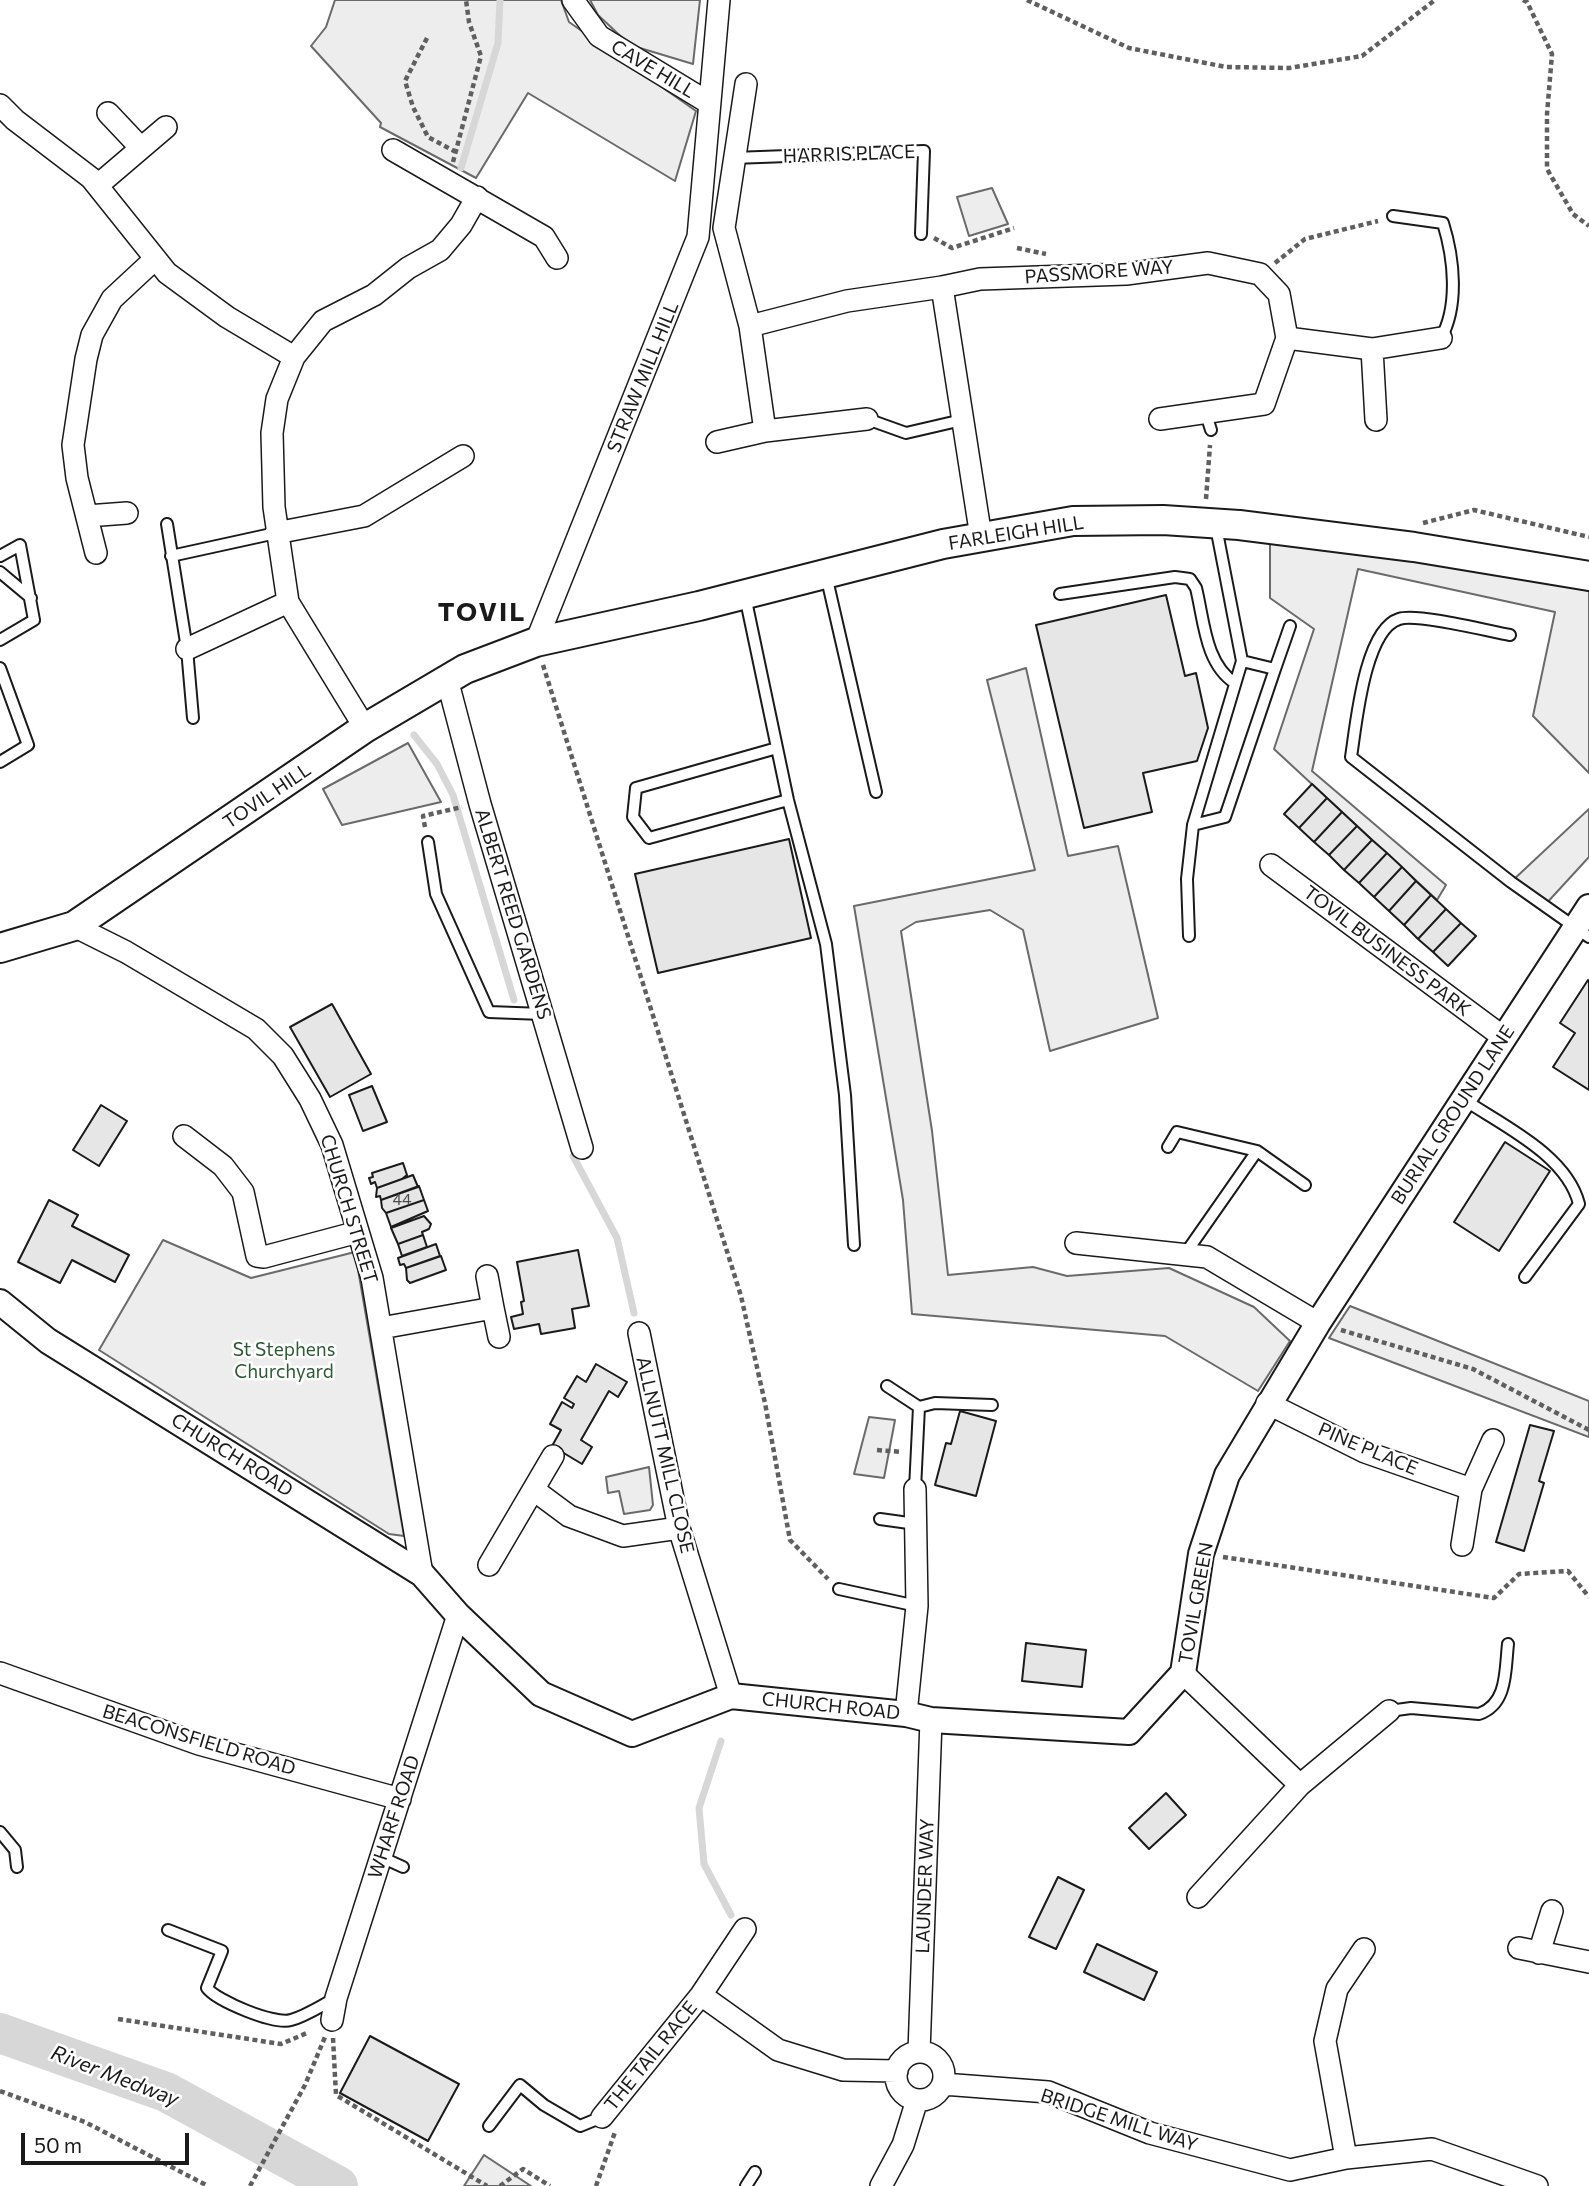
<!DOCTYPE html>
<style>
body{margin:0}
#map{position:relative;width:1589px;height:2186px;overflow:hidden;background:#fff;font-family:Commissioner,sans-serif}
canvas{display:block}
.scale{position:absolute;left:21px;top:2133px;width:168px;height:32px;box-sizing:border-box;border:4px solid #1a1a1a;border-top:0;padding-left:9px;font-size:21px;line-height:24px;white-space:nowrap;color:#1a1a1a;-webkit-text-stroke:5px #fff;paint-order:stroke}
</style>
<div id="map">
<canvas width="1589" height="2186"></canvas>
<div class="scale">50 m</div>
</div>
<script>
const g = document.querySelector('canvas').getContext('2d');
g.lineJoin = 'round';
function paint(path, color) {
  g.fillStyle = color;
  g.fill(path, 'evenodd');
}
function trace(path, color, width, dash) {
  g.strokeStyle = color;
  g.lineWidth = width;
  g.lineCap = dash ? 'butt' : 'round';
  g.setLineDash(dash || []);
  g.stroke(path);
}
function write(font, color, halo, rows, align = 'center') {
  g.font = font + ' Commissioner,sans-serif';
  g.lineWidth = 5;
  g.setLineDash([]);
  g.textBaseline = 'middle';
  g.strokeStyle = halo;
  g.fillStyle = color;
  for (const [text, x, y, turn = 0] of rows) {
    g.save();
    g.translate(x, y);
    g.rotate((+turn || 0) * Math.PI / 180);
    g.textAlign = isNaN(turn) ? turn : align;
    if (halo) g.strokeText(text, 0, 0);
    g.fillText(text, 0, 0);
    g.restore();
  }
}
const built = new Path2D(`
 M335,0H561L569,22L696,111L675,181L528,93L476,178L380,127L381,123L311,46L326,27Z
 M590,0H700L693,64L630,45L598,15Z
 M992,188L1008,224L969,236L957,197Z
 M1279,538L1589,587V773L1533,716L1555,612L1358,569L1312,771L1446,885L1437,900L1274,749L1314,629L1270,598V544Z
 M1026,668L1068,856L1118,846L1158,1018L1050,1051L1023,930L990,910L916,922L901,931L932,1131L948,1275L1033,1267L1067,1276L1169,1268L1254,1307L1290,1341L1258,1391L1165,1336L912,1314L903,1200L854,906L1035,870L987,680Z
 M408,743L441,802L342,825L323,789Z
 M1589,809V857L1544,906L1511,882Z
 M163,1240L251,1278L355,1252L404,1536L389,1534L99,1350Z
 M1350,1306L1589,1401V1437L1329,1338Z
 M869,1417L895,1420L884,1478L854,1474Z
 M649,1467L653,1505L650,1510L624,1514L619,1491L608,1493L606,1477Z
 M484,2155L531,2186H464Z`);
const stream = new Path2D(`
 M461,168L498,43L500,0
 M414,735L437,764L453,795L514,1000
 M573,1156L617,1238L634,1313
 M721,1741L699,1808L704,1864L731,1915`);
const river = new Path2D(`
 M0,2033L166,2092L338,2186`);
const building = new Path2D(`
 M1166,595L1185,676L1196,673L1208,728L1197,761L1143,773L1152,812L1084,828L1036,625Z
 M1312,784L1327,798L1299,828L1284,814Z
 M1327,798L1342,812L1314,842L1299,828Z
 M1342,812L1357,826L1329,855L1314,842Z
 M1357,826L1372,840L1344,870L1329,855Z
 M789,839L811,938L658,973L635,874Z
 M1372,840L1387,853L1359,883L1344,870Z
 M1387,853L1402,867L1374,897L1359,883Z
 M1402,867L1416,881L1389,911L1374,897Z
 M1416,881L1431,895L1404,925L1389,911Z
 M1431,895L1446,909L1418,939L1404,925Z
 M1446,909L1461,923L1433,952L1418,939Z
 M1461,923L1476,936L1448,966L1433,952Z
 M1588,980L1589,981V1090L1553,1067L1575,1033L1560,1023Z
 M332,1004L371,1074L330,1097L290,1027Z
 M372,1086L387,1122L363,1131L349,1095Z
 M101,1105L127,1121L99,1166L73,1150Z
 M1505,1142L1550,1171L1499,1251L1454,1222Z
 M403,1163L407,1175L402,1179L377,1188L375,1182L371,1184L369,1178L373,1177L372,1173Z
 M413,1175L418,1187L381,1200L380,1196L376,1197L377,1188Z
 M419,1186L424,1200L386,1213L382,1208L381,1200Z
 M49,1200L78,1215L72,1226L129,1255L115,1282L72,1260L60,1283L18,1262Z
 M424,1200L428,1211L391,1227L386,1213Z
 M424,1216L431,1224L429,1229L422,1232L423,1235L398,1244L391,1228Z
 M423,1235L427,1247L402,1256L398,1244Z
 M436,1244L440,1256L406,1268L404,1264L400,1265L398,1258Z
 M578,1250L589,1306L572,1309L575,1328L541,1334L539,1324L514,1329L511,1317L523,1314L521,1302L524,1301L517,1262Z
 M441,1256L446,1270L410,1283L407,1280L406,1268Z
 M596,1364L627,1382L618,1397L609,1391L581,1440L592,1447L582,1464L552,1446L561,1430L550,1424L562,1402L572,1408L574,1404L564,1398L577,1376L586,1382Z
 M960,1411L996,1421L976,1496L935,1485L946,1443L951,1444Z
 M1530,1425L1554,1431L1539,1481L1544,1483L1524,1551L1496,1542Z
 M1026,1643L1086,1650L1082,1687L1022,1681Z
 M1166,1793L1186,1815L1149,1849L1129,1828Z
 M1058,1877L1084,1890L1056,1949L1029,1937Z
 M1097,1944L1157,1972L1144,2000L1084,1972Z
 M370,2036L459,2084L428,2141L340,2093Z`);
const path = new Path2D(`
 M1027,0L1129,48L1226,67L1289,68L1362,56L1435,0
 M1523,0L1527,2L1552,54L1547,114V169L1573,214L1589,226
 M427,38L405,81L413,107L428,137L454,151
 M453,162L481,56L469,22L466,0
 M934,238L952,248L1014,228
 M1017,248L1046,254
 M1275,263L1305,239L1378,221
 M1206,499L1210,445
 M1423,523L1474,510L1589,537
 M543,665L741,1296L765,1403L790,1540L828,1579
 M425,827L423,816L462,807
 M1341,1330L1473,1369L1589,1430
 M877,1450L902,1452
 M1223,1557L1494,1598L1519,1574L1568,1571L1589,1597
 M118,2019L281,2044L307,2033
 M333,2038L336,2095L487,2186
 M0,2091L85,2122L208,2186
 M250,2186L305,2085L325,2037
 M500,2186L523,2169L550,2186
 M596,2186L615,2132`);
const service = new Path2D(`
 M733,158L924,151L921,234
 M1393,216L1443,223C1454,258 1459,306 1441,338
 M1206,414L1211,430
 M867,419L906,433L962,420
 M167,524L187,649L193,718
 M0,556L20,545L34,620L0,640
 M171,556L276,533
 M0,572L31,598
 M826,575L876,792
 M1060,594L1175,577L1190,579L1196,588C1204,620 1205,664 1235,683
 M745,596L788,800L826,944L845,1095L854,1245
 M1510,635C1488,631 1417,613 1399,619C1364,630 1356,726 1351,757L1511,882L1589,937
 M0,668L28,745L0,762
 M1275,669L1290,626
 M777,748L636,788L633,817L649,838L788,800
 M1193,825L1225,817L1275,669L1242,661
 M428,842L436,894L489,1012L543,1014
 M1189,936L1187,879L1193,825L1242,661L1216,527
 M1463,1099C1502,1125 1567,1155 1579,1204L1525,1277
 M1168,1147L1177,1132L1257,1151L1185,1254
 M1257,1151L1305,1185
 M887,1386L919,1407
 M915,1489L919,1407L935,1403L992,1405
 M880,1519L916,1524
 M839,1589L917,1606
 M1389,1711L1411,1708L1479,1714C1508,1704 1505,1670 1508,1644
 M0,1832L15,1850L17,1867
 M381,1857L403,1867
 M168,1930L222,1951L207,1988C217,2001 274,2025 291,2020C306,2016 322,2005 336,1998
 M489,2126L520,2085L544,2105L580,2126L602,2117
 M746,2186L755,2172`);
const minor = new Path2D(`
 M573,0L599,36L709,103
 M746,84L724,228L750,326L765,431
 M0,105L15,120L91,178L167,273L227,317L294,357
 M108,113L141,148
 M393,150L544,237L557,258
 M98,185L166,127
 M750,326L847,301L942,287
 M1287,338L1372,349L1441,338
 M1372,349L1376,420
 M717,442L765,431L867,419
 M87,516L127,513
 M276,533L364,516L463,456
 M981,537L942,287L980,279L1126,274L1208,263L1260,274L1279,294L1287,338L1264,404L1160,419
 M96,553L77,478L73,445L86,359L92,335L112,299L155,259
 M536,642L698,237L719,0
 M187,649L288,602
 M447,679L480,804L582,1148
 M365,728L288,602L274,507L272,433L277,399L294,357L323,321L374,295L408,268L440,250L461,225L477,197
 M1271,865L1503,1037
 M74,926L126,952L256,1029L283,1056L310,1099L332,1145L372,1278L422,1574
 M184,1136L223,1166L243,1192L257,1256L264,1257L358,1232
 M1076,1243L1207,1257L1318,1323
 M493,1308L499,1337
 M381,1328L493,1308L487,1276
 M639,1333L679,1528L731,1696
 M1267,1403L1365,1452L1471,1489
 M534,1490L569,1516L623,1536L679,1528
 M1462,1545L1471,1489L1493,1440
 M489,1565L553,1456
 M0,1673L199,1744L400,1799
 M1183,1673L1300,1785
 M906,1714L917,1606L915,1489
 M1198,1897L1300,1785L1389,1711
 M1519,1948L1589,1962
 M1539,1953L1552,1911
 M701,1995L778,2050L843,2070L897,2071
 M332,2020L336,1998L458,1615
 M919,2052L931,1720
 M896 2076a24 24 0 1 1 48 0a24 24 0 1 1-48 0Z
 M943,2084L1048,2092L1150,2133L1290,2170L1346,2158L1432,2149L1537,2186
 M602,2117L701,1995L745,1929
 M1346,2158L1325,2041L1337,1989L1364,1949
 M881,2186L903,2145L917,2100`);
const tertiary = new Path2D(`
 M0,1302L48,1341L422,1574L458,1615L541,1694L632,1734L731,1696L906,1714L931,1720L1129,1732L1183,1673L1201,1554L1227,1475L1318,1323L1589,907`);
const secondary = new Path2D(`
 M0,948L74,926L365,728L465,669L536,642L699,606L943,544L1073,521L1163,520L1239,525L1414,547L1589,576`);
const numberNames = [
 ["44",402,1200]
];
const streetNames = [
 ["CAVE HILL",653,69,31],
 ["HARRIS PLACE",849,154,-2],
 ["PASSMORE WAY",1099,272,-4],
 ["STRAW MILL HILL",643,377,-68],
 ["FARLEIGH HILL",1016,533,-9],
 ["TOVIL HILL",267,796,-34],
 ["ALBERT REED GARDENS",513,914,73],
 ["TOVIL BUSINESS PARK",1387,951,37],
 ["BURIAL GROUND LANE",1453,1115,-57],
 ["CHURCH STREET",349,1209,73],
 ["PINE PLACE",1368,1449,23],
 ["CHURCH ROAD",232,1455,32],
 ["ALLNUTT MILL CLOSE",665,1455,77],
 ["TOVIL GREEN",1196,1603,-80],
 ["CHURCH ROAD",831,1706,6],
 ["BEACONSFIELD ROAD",199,1740,17],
 ["WHARF ROAD",394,1817,-72],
 ["LAUNDER WAY",925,1886,-88],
 ["THE TAIL RACE",651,2056,-51],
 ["BRIDGE MILL WAY",1119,2120,18]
];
const parkNames = [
 ["St Stephens",284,1350],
 ["Churchyard",284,1372]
];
const waterNames = [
 ["River Medway",115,2076,21]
];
const districtNames = [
 ["TOVIL",482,612]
];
paint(built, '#ededed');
trace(built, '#6a6a6a', 2);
trace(stream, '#d7d7d7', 7);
trace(river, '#d7d7d7', 40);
paint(building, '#e6e6e6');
trace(building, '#1a1a1a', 2);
trace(service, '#1a1a1a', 14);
trace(minor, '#1a1a1a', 24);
trace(tertiary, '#1a1a1a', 28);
trace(secondary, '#1a1a1a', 32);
trace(path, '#5f5f5f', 4.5, [5, 3.5]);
trace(service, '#fff', 10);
trace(minor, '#fff', 21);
trace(tertiary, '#fff', 24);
trace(secondary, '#fff', 28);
write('16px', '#4d4d4d', null, numberNames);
write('19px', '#1a1a1a', '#fff', streetNames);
write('19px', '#2b5a34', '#fff', parkNames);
write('italic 21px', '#1a1a1a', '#fff', waterNames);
g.letterSpacing = '2px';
write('bold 26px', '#1a1a1a', '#fff', districtNames);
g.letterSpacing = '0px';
</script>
